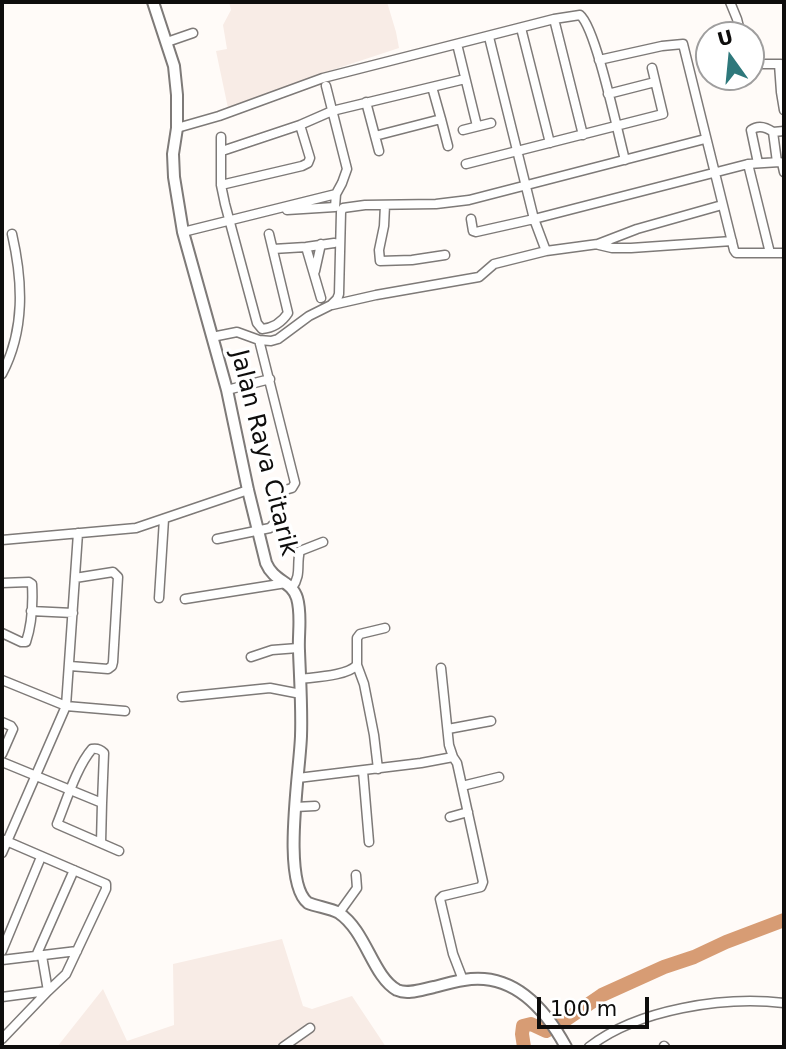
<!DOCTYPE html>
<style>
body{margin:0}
#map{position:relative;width:786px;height:1049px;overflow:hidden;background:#fffbf8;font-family:"DejaVu Sans",sans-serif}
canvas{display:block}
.frame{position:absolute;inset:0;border:4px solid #0e0d0c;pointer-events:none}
.north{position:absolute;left:695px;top:21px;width:70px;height:70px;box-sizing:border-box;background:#fff;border:2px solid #9f9e9e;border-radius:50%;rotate:345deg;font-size:19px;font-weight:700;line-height:28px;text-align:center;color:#0e0d0c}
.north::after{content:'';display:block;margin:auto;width:24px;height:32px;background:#2e787b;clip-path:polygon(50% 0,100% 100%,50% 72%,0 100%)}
.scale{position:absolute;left:537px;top:997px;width:112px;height:32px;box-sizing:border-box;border:4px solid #0e0d0c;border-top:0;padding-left:9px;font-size:21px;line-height:24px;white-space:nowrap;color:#0e0d0c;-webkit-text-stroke:5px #fff;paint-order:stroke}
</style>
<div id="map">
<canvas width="786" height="1049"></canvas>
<div class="frame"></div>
<div class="north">U</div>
<div class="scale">100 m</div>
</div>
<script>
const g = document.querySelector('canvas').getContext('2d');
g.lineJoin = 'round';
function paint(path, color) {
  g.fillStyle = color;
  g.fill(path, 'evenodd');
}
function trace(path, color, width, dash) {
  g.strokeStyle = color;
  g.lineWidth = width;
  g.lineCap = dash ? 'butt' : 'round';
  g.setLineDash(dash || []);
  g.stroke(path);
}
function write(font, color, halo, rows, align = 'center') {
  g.font = font + ' "DejaVu Sans",sans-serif';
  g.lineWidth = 7;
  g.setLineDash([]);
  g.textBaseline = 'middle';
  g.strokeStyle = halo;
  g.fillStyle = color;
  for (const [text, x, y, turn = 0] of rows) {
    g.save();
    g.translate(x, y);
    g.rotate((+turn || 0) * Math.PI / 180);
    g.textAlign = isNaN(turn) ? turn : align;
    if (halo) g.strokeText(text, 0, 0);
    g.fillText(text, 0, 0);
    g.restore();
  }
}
const built = new Path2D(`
 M229,2H387L396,32L399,48L326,72L228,108L216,51L227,49L223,25L231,10Z
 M282,939L303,1006L312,1009L352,996L386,1047H57L103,989L127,1041L174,1025L173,964Z`);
const river = new Path2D(`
 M524,1047L522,1034L523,1026L531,1024L546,1031L561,1023L602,995L664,967L694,957L726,942L784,920`);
const street = new Path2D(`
 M730,2L737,19L741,35
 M554,19L583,135
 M521,28L550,143
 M489,37L534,219L546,251
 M167,42L193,33
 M457,44L477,126
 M599,60L662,46L683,44L734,250L736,253H784
 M751,64H781
 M779,64L781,92L784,110
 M608,94L655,82
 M366,102L375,136L441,119L432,87
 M441,119L448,146
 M177,128L219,116L323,78L554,19L580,15C596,28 618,134 625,160
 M463,130L491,123
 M375,136L379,151
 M221,137V185L225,204L257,323L262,329C273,328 282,322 288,313L269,234
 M222,151L300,125L332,111L465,79
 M777,162L773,132L784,131
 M758,163L751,130C758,125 766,127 773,132
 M466,164L663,114L652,68
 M748,164L770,253
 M221,185L302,166L308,163L310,158L300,125
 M385,205L384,226L379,250L380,261L412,260L445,255
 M287,210L335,207L336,194
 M471,219L473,231L476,232L534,219L748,164L780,162L782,163L784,172
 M183,232L336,194L342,183L347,169L326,86
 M599,245L612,248H631L732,241
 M306,247L321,298
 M273,249L306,247L334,243
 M315,271L321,244
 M332,305L376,295L479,277L494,264L546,251L598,244L637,229L722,205
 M212,337L237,332L259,340L271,341L278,339L309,316L331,305L337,299L339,294L341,212L343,208L365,205L436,204L469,200L705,139
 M259,340L295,483L292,488L285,490
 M2,374C25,330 23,282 12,234
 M227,390L270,379
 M217,539L270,528L276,521
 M2,540L136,528L248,490
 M2,583L29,582L32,584C33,602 32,624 26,642H21L2,633
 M292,588C302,574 296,565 300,551L323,542
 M159,598L164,519
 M185,599L286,583
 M31,611L73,613
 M251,657L272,650L298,648
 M357,665L364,684L374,735L378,769
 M70,666L108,669L112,666L113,662L118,577L113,572L75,578
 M441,668L449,745L453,757
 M300,679C315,677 347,676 357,665V638L360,634L385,628
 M2,680L66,706L125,711
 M182,697L270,688L301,694
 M2,722L11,726L13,729L2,754
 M448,729L491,721
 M2,762L102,803L104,753C100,749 97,748 92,749C77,766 66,802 57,824L119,851
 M363,771L369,842
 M298,778L421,763L453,757L457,763L483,882L481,887L443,896L440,899L453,954L463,980
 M462,786L499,777
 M295,807L315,806
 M450,817L468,812
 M4,840L106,884V889L66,974L48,991L42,956
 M101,843L102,803
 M2,853L66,706L78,533
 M339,913L357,888L356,875
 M2,951L41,857
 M36,956L74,870
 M2,960L77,951
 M2,997L47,991
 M2,1039L48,991
 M664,1046L665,1047
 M283,1047L310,1028
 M589,1047C638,1009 724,996 784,1003`);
const secondary = new Path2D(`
 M153,2L174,66L177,95V128L173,154L174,177L183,232L227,390L248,490L266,563C274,582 292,581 297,598C302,615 298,633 299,651C300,679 302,708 301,736C300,771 281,882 308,903C318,907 330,908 339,913C366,931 373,977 397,990C408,995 423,989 434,987C446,984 459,980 471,979C517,975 547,1012 566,1047`);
const streetNames = [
 ["Jalan Raya Citarik",263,453,76]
];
paint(built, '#f8ece6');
trace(river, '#d79c74', 14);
trace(street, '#7e7a78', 11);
trace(secondary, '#7e7a78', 14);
trace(street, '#fff', 8);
trace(secondary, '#fff', 10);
write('24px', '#0e0d0c', '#fff', streetNames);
</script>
